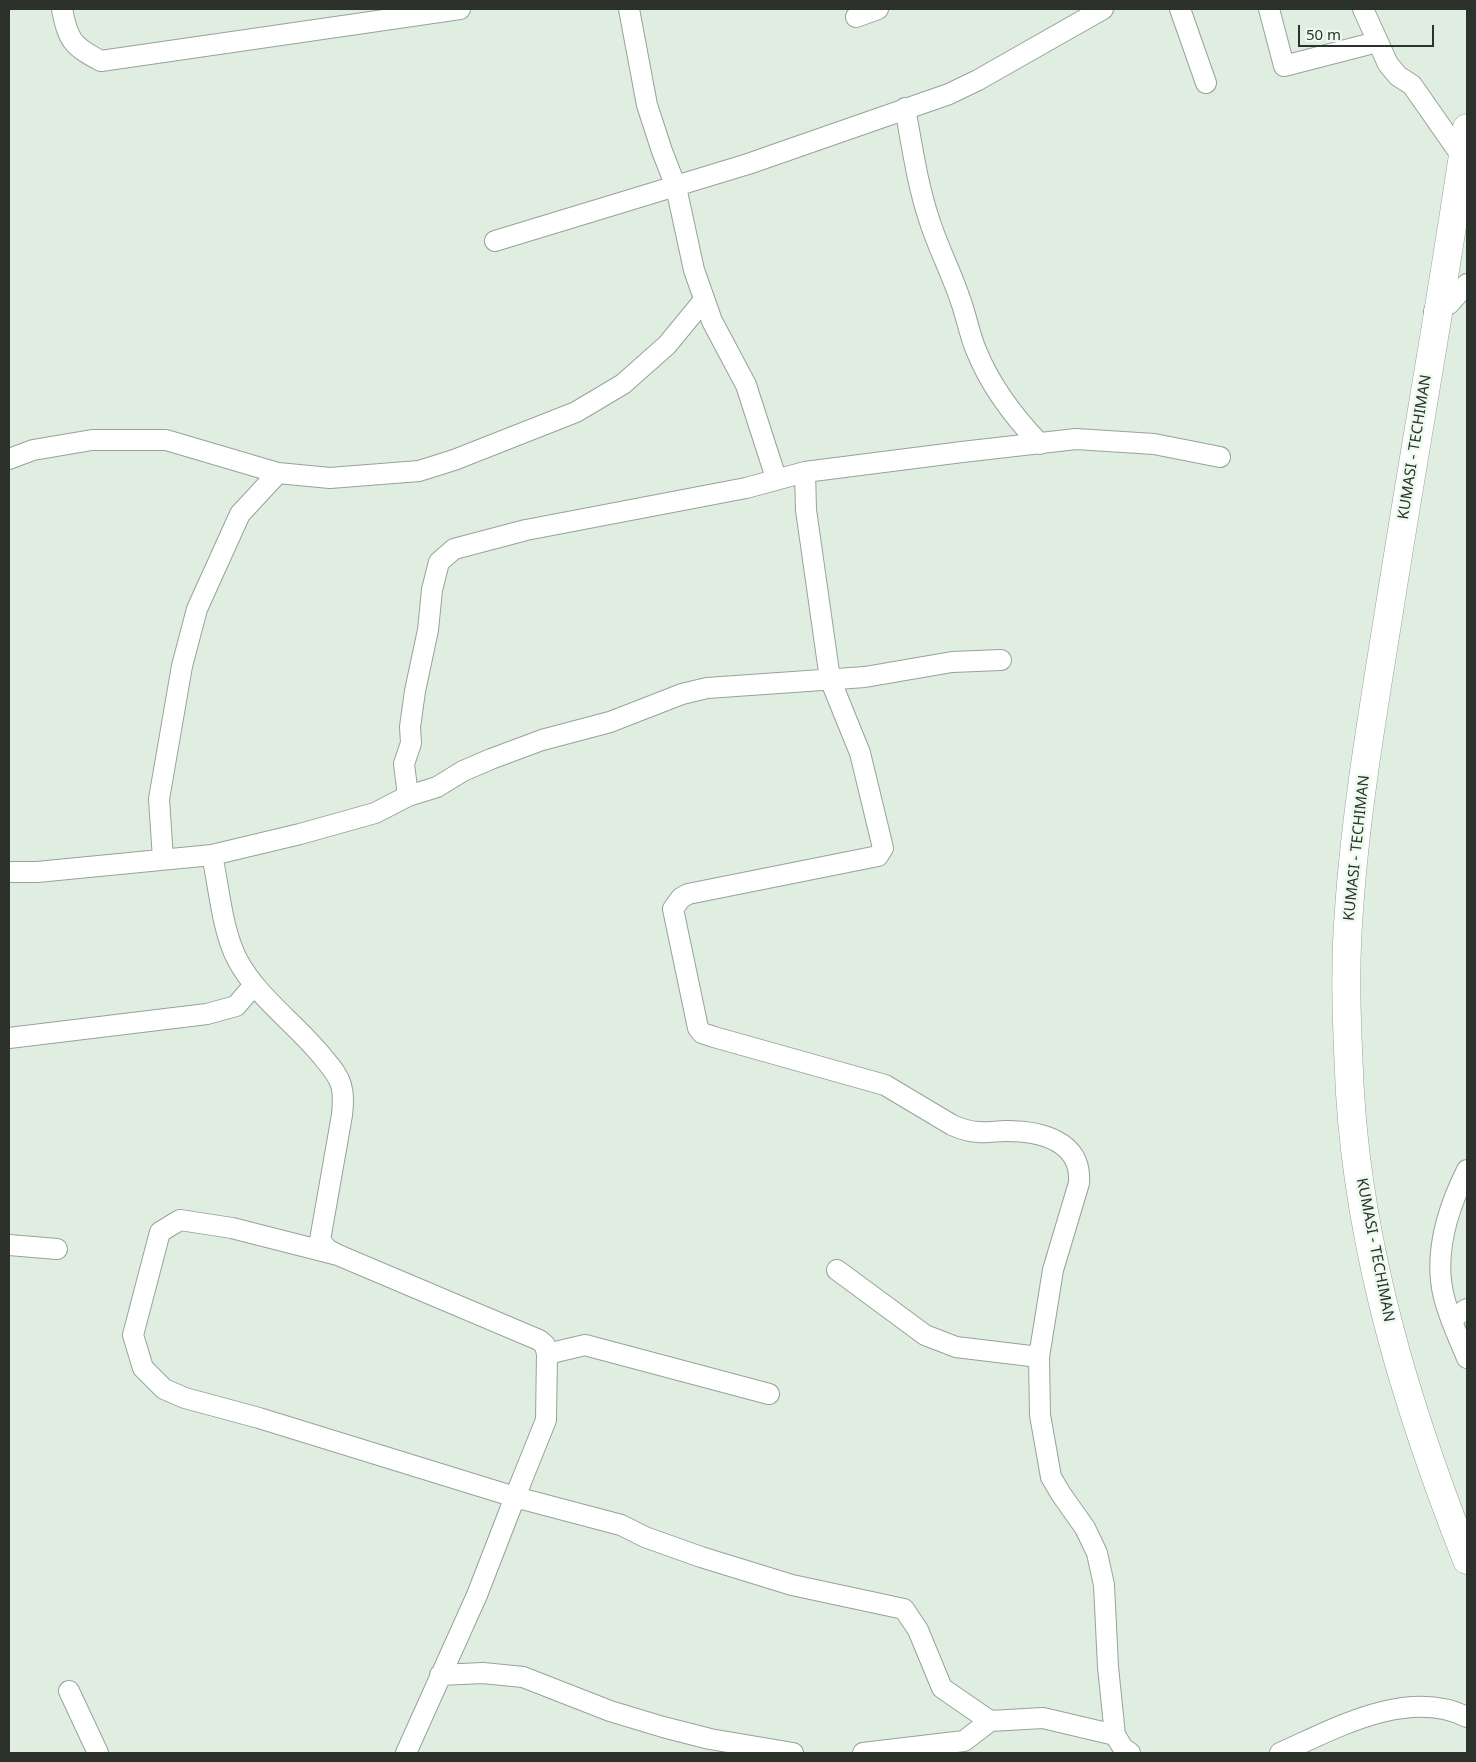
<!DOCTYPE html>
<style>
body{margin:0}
#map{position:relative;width:1476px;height:1762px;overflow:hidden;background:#e0ede1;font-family:"Noto Sans",sans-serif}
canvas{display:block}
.frame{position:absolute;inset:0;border:10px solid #2c312c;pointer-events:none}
.scale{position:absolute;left:1298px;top:25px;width:136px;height:22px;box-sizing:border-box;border:2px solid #2c312c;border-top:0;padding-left:6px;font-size:15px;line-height:18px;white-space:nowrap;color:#2c312c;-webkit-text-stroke:4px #edfaee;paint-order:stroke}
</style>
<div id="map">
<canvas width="1476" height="1762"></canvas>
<div class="frame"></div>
<div class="scale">50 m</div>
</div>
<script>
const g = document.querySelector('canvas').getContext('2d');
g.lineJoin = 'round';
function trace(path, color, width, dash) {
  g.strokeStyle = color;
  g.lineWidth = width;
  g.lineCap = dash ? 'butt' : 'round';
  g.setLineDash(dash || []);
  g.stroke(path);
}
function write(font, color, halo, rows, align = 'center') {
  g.font = font + ' "Noto Sans",sans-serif';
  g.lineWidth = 5;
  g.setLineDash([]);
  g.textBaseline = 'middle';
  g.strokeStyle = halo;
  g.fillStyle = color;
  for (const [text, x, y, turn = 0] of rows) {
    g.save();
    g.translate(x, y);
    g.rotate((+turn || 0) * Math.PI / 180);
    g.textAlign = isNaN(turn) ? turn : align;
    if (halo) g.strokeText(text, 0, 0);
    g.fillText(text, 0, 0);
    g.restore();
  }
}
const street = new Path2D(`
 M62,9C68,40 72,46 101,61L460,9
 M629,9L647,105L662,151L676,187L694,270L712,321L746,385L776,478
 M1180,9L1206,83
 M1269,9L1284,66L1377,42
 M1363,9L1388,64L1398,76L1412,85L1463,158
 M856,17L878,9
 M905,108C912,145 917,183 929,219C937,245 950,270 959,296C966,314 969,333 976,350C990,385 1014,417 1040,444
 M495,241L748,164L949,94L978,80L1103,9
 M1434,315V312L1449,304L1467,284
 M9,459L33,450L92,440H166L278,473
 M805,472L806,510L830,679L860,753L883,848L878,856L688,894L681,898L673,909L698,1028L702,1033L714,1037L885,1085L952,1125C961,1129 969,1132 979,1132C987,1133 997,1131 1006,1131C1041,1131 1082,1141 1079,1183L1053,1270L1039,1357L1040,1415L1051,1477L1061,1494L1085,1528L1097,1553L1104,1585L1108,1667L1115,1735L1123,1748L1130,1753
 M408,796L404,764L411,743L410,727L415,691L428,630L432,590L439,562L454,549L526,530L746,488L805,472L962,452L1076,439L1154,444L1220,457
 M212,855C219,887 222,930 237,959C257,997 295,1023 322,1056C329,1065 338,1074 341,1085C344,1095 343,1105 342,1115L320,1240L327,1249L338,1255L539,1340L545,1345L547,1354L546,1420L515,1497L259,1418L185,1398L164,1389L143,1368L133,1335L160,1232L180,1220L232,1228L338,1255
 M163,859L159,799L182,666L197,609L240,514L278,473L330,478L419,471L454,460L576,412L623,384L667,345L704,300
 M9,872H37L212,855L300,834L375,813L408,796L437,787L463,771L491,759L542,740L610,722L682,694L707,688L865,677L952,662L1001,660
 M9,1038L207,1014L236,1006L254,985
 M1467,1170C1448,1208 1433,1254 1444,1297C1449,1318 1459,1338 1467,1358
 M9,1245L57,1249
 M837,1270L925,1335L956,1347L1039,1357
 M1451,1319L1467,1309
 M547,1354L585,1345L769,1394
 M440,1675L483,1673L523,1677L610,1711L663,1727L710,1739L793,1753
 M69,1691L98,1753
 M406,1753L477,1595L515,1497L621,1525L645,1537L701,1557L792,1585L904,1609L918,1630L942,1688L990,1721L1043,1718L1115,1735
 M863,1753L964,1741L990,1721
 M1280,1753C1334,1729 1408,1687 1467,1717`);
const highway = new Path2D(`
 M1467,128C1444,287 1415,446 1390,605C1374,706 1356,808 1349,910C1344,970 1347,1032 1350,1093C1360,1254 1408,1411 1467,1560`);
const streetNames = [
 ["KUMASI - TECHIMAN",1415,447,-81],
 ["KUMASI - TECHIMAN",1357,848,-84],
 ["KUMASI - TECHIMAN",1375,1250,79]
];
trace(street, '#97a398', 22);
trace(highway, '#97a398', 29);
trace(street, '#fff', 20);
trace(highway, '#fff', 28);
write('15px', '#2c312c', '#edfaee', streetNames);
</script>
